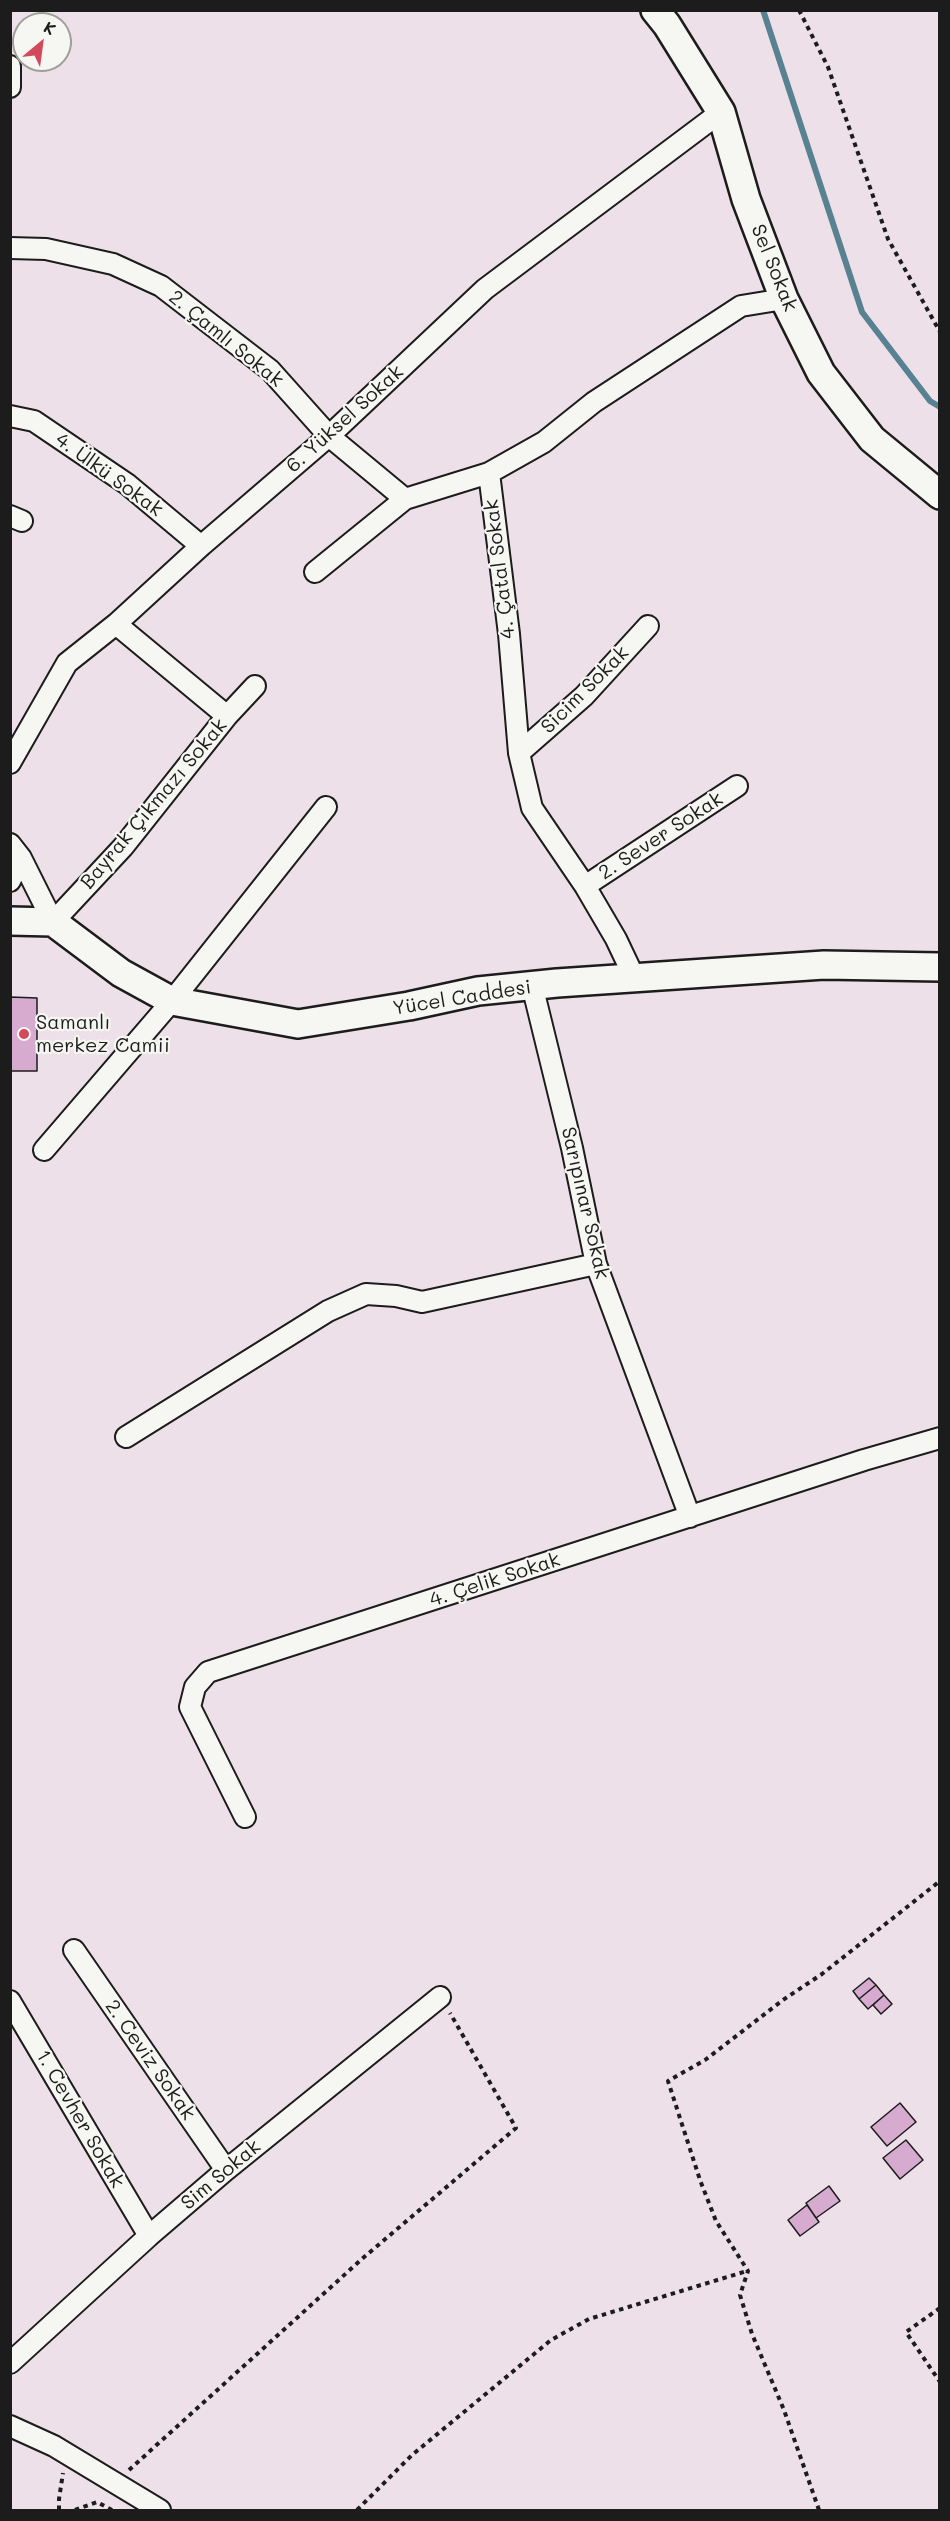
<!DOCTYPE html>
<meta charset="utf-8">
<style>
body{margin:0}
#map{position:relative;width:950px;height:2521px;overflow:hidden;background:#ede0e8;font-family:Mali,sans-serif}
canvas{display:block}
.frame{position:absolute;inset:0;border:12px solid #1c1c1c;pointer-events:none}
.north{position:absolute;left:12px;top:12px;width:60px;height:60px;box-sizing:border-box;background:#f6f6f2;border:2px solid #9f9f9c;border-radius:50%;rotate:29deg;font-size:16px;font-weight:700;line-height:24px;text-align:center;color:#1c1c1c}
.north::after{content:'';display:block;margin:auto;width:21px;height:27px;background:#d1495b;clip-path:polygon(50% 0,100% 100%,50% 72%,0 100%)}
</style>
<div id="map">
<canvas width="950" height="2521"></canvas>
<div class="frame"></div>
<div class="north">K</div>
</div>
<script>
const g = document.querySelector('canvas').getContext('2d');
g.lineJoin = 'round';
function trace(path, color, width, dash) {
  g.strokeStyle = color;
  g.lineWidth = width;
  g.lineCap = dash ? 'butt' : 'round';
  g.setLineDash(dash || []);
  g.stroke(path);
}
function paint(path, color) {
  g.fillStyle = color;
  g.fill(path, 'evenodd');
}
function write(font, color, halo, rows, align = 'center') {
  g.font = font + ' Mali,sans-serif';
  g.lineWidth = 4.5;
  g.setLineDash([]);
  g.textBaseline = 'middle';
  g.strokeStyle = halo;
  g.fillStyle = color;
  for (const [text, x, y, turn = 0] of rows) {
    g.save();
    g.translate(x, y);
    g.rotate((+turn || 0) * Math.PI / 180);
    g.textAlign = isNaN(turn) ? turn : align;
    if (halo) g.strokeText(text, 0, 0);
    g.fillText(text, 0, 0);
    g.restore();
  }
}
const stream = new Path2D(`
 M763,10L862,312L930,401L940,407`);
const building = new Path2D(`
 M10,997L37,998V1071H10Z
 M869,1978L876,1985L859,1999L853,1991Z
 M876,1985L884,1995L868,2009L859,1999Z
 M884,1995L892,2004L881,2014L873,2005Z
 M900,2103L916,2122L887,2146L871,2127Z
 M906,2140L923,2160L900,2179L883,2158Z
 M829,2186L840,2201L816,2218L806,2203Z
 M807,2205L819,2222L800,2236L788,2220Z`);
const path = new Path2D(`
 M799,10L828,67L888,239L940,332
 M940,2308L906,2332L940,2382
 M129,2470L363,2258L516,2128L450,2013
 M59,2510V2499L63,2473
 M75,2510L97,2502L112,2510
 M357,2510L412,2455L551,2340L589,2319L747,2271
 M819,2510L784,2410L752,2334L740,2295L748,2271L716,2221L700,2180L668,2081L705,2060L783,2000L822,1974L940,1881`);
const street = new Path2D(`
 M10,66V87
 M10,248L46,249L113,264L161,286L270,370L329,436L405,499
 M10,416L34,421L127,484L201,546
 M10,516L22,521
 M315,572L405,499L489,473
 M116,624L227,716
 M519,753L584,696L648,626
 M10,763L67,663L116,624L201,546L329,436L485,289L721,112
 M10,844L21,858L53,922L123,847L227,716L255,686
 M10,881L21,858
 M585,886L737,786
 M635,979L616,939L585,886L532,808L519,753L509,634L489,473L544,442L594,402L741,306L784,299
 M532,985L572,1148L596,1264L690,1517
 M44,1150L172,1001L326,807
 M126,1437L328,1311L366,1294L396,1296L422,1302L596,1264
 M245,1817L190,1707L195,1687L208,1672L864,1460L940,1438
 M74,1950L226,2170
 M10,2001L149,2236
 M10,2363L149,2236L226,2170L440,1997
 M10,2426L54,2446L160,2510`);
const secondary = new Path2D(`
 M655,10L667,25L721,112L746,199L784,299L821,373L872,439L940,495
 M10,921L53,922L121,973L172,1001L298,1024L409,1006L478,991L557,983L824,965L940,967`);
const markers = [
 [24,1034,6,"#d1495b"]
];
const streetNames = [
 ["Sel Sokak",774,268,68],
 ["2. Çamlı Sokak",226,339,39],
 ["6. Yüksel Sokak",345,419,-42],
 ["4. Ülkü Sokak",109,475,36],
 ["4. Çatal Sokak",500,569,-97],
 ["Sicim Sokak",585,690,-45],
 ["Bayrak Çıkmazı Sokak",154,804,-50],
 ["2. Sever Sokak",661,836,-33],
 ["Yücel Caddesi",462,998,-9],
 ["Sarıpınar Sokak",585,1203,77],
 ["4. Çelik Sokak",495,1580,-18],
 ["2. Ceviz Sokak",150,2060,55],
 ["1. Cevher Sokak",80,2119,60],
 ["Sim Sokak",221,2175,-40]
];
const poiNames = [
 ["Samanlı",36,1023],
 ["merkez Camii",36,1046]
];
trace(stream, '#588192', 6);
paint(building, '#d7abcf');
trace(building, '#1c1c1c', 1.5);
trace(street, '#1c1c1c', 24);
trace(secondary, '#1c1c1c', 32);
trace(path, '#1c1c1c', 4, [4.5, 4.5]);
trace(street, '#f6f6f2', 20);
trace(secondary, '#f6f6f2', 27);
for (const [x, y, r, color] of markers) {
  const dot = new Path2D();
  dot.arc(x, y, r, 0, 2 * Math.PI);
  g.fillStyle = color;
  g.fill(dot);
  trace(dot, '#f6f6f2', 2);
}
write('20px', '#1c1c1c', '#f6f6f2', streetNames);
write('20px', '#1c1c1c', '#f6f6f2', poiNames, 'left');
</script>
